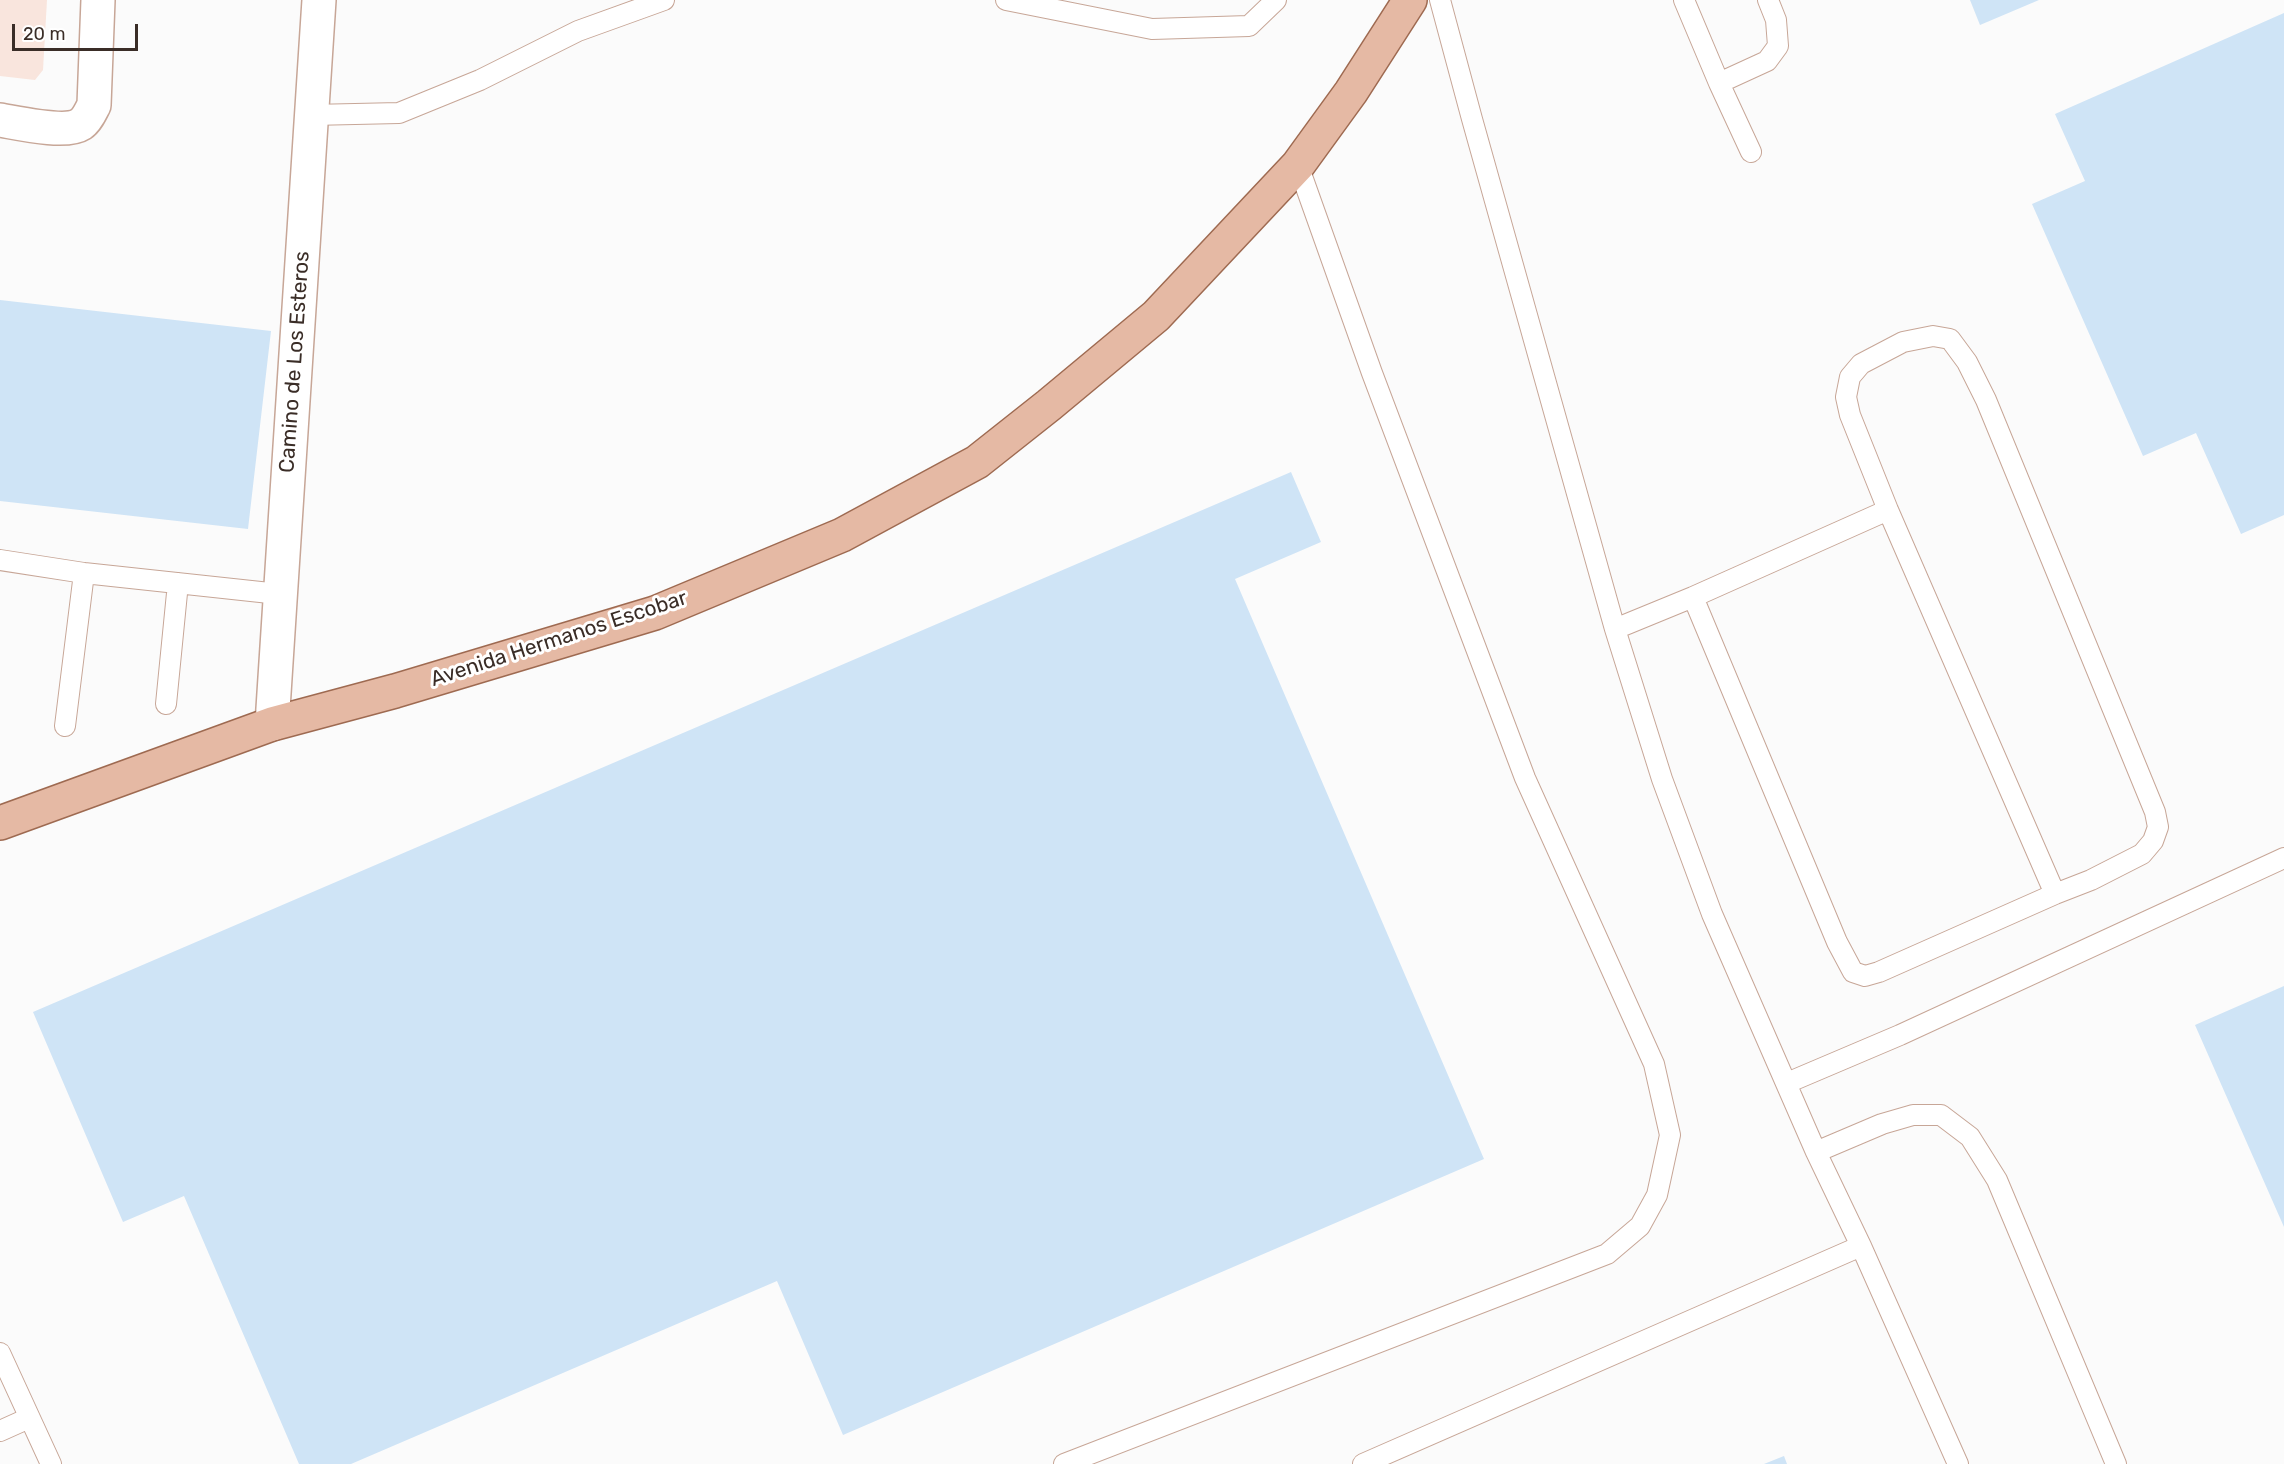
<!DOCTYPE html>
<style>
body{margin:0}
#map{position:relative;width:2284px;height:1464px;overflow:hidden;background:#fbfbfb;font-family:Rubik,sans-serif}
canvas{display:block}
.scale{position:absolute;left:12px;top:24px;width:126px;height:27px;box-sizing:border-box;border:3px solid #3a2d27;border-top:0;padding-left:8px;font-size:18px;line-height:21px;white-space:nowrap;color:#3a2d27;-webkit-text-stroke:4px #fff;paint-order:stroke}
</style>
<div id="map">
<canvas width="2284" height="1464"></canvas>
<div class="scale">20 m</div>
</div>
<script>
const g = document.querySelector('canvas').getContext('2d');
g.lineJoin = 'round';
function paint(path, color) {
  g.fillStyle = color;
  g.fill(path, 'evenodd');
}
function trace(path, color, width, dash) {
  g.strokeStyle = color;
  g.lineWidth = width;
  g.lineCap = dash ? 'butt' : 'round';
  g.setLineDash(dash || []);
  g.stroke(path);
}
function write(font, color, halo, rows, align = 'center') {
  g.font = font + ' Rubik,sans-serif';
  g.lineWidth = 6;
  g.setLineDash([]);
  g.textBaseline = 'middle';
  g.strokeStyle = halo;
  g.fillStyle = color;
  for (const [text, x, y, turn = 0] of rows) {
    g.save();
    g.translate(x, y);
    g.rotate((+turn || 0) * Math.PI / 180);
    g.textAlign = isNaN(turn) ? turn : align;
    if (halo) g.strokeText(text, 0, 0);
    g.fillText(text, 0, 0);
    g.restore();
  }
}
const green = new Path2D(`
 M0,0H47L43,70L35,80L0,76Z`);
const building = new Path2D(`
 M1970,0H2039L1980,25Z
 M2284,13V515L2241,534L2196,433L2143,456L2032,204L2085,181L2055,114Z
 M0,300L271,331L248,529L0,501Z
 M1291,472L1321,542L1235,579L1484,1159L843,1435L777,1281L351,1464H299L184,1196L123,1222L33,1012Z
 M2284,986V1227L2195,1025Z
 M1784,1456L1787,1464H1764Z`);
const lane = new Path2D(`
 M1006,0L1152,29L1249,26L1276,0
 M1440,0L1472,119L1615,629L1662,779L1712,914L1816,1152L1861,1246L1958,1464
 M1684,0L1719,83L1751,152
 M1719,83L1767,61L1778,46L1776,20L1768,0
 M311,115L399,113L480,80L578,31L664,0
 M0,560L84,573L279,594
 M1693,597L1837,942L1853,972L1865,976L1879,972L2055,894L2091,880L2142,854L2153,841L2158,827L2155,812L1986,400L1967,362L1950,339L1933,336L1903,342L1861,364L1850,377L1846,397L1850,415L1888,510L2055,894
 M1615,629L1693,597L1888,510
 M166,704L178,583
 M65,726L84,573
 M1787,1083L1900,1035L2284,858
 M1816,1152L1882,1124L1913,1115H1941L1970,1137L1997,1180L2116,1464
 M0,1353L51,1464
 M0,1431L29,1418
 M1064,1464L1607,1254L1640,1226L1657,1195L1670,1135L1654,1064L1525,778L1372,373L1298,165
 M1363,1464L1861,1246`);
const street = new Path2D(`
 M0,120C18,123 66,134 81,124C87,120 91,111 94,105L98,0
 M272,724L319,0`);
const primary = new Path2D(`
 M0,823L272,724L395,691L655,613L842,535L977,462L1049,405L1156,316L1298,165L1351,92L1410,0`);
const streetNames = [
 ["Camino de Los Esteros",295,362,-86],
 ["Avenida Hermanos Escobar",559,639,-18]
];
paint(green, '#f9e5dd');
paint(building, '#cfe4f6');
trace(lane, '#c7a697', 22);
trace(street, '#c7a697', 36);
trace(primary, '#9e6a51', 36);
trace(lane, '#fff', 20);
trace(street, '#fff', 33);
trace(primary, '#e5b9a4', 33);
write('21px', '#3a2d27', '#fff', streetNames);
</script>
